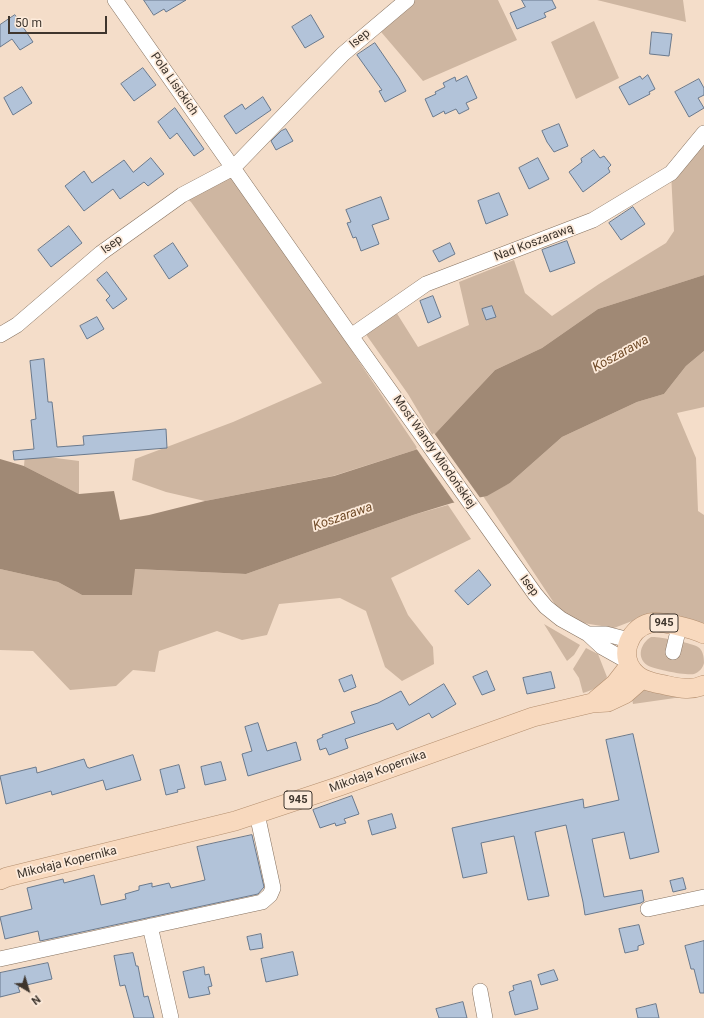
<!DOCTYPE html>
<meta charset="utf-8">
<style>
body{margin:0}
#map{position:relative;width:704px;height:1018px;overflow:hidden;background:#f4ddc9;font-family:Roboto,sans-serif}
canvas{display:block}
.north{position:absolute;left:8px;top:970px;width:40px;height:40px;-webkit-text-stroke:3px #fdebdb;paint-order:stroke;rotate:142deg;font-size:11px;font-weight:700;line-height:16px;text-align:center;color:#3e352d}
.north::after{content:'';display:block;margin:auto;width:14px;height:18px;background:#3e352d;clip-path:polygon(50% 0,100% 100%,50% 72%,0 100%)}
.scale{position:absolute;left:8px;top:16px;width:99px;height:18px;box-sizing:border-box;border:2px solid #3e352d;border-top:0;padding-left:5px;font-size:12px;line-height:14px;white-space:nowrap;color:#3e352d;-webkit-text-stroke:3px #fdebdb;paint-order:stroke}
</style>
<div id="map">
<canvas width="704" height="1018"></canvas>
<div class="north">N</div>
<div class="scale">50 m</div>
</div>
<script>
const g = document.querySelector('canvas').getContext('2d');
g.lineJoin = 'round';
function paint(path, color) {
  g.fillStyle = color;
  g.fill(path, 'evenodd');
}
function trace(path, color, width, dash) {
  g.strokeStyle = color;
  g.lineWidth = width;
  g.lineCap = dash ? 'butt' : 'round';
  g.setLineDash(dash || []);
  g.stroke(path);
}
function write(font, color, halo, rows, align = 'center') {
  g.font = font + ' Roboto,sans-serif';
  g.lineWidth = 3.5;
  g.setLineDash([]);
  g.textBaseline = 'middle';
  g.strokeStyle = halo;
  g.fillStyle = color;
  for (const [text, x, y, turn = 0] of rows) {
    g.save();
    g.translate(x, y);
    g.rotate((+turn || 0) * Math.PI / 180);
    g.textAlign = isNaN(turn) ? turn : align;
    if (halo) g.strokeText(text, 0, 0);
    g.fillText(text, 0, 0);
    g.restore();
  }
}
const green = new Path2D(`
 M407,0H498L517,40L423,81L376,26Z
 M597,0H683L686,22Z
 M594,21L619,78L576,99L551,42Z
 M704,133V275L598,309L542,348L495,370L433,436L408,394L365,333L396,312L418,347L469,325L459,282L514,260L525,293L552,316L599,284L666,243L674,231L671,173Z
 M233,168L362,366L418,449L333,476L205,501L166,492L132,480L135,459L233,422L322,383L191,202L182,195Z
 M704,351V407L677,413L696,458L698,511L704,515V628L645,616L614,628L577,622L556,606L483,496L510,483L562,437L637,402L664,394L686,366Z
 M25,454L79,461V494L24,466Z
 M448,505L471,539L391,578L408,615L433,647L434,664L402,681L385,667L366,611L340,598L279,604L267,635L242,640L217,631L159,651L155,672L133,670L116,686L70,690L33,651L0,650V569L58,582L82,595H132L134,569L246,574L413,515Z
 M544,624L580,645L574,655L567,661Z
 M651,637C656,636 693,643 698,647C703,650 704,657 704,663C703,668 699,672 694,674C687,676 653,669 647,665C636,657 641,643 651,637Z
 M586,648L598,654L607,677C603,685 591,691 583,693L579,678L573,669Z
 M643,689L689,696L633,704L631,694Z`);
const water = new Path2D(`
 M704,275V351L686,366L664,394L637,402L562,437L510,483L487,496L452,503L413,515L246,574L135,569L132,595H82L58,582L0,569V459L24,466L79,494L114,491L120,520L149,515L205,501L334,476L418,449L433,436L495,370L542,348L598,309Z`);
const pier = new Path2D(`
 M434,433L481,499L456,505L416,448Z`);
const building = new Path2D(`
 M144,0H186L166,12L164,9L154,15Z
 M522,0H552L556,8L544,13L546,17L517,29L510,13L525,7Z
 M15,15L33,42L20,50L12,39L0,47V25Z
 M311,15L324,37L305,48L292,27Z
 M652,32L672,34L669,56L650,54Z
 M375,43L399,78L406,91L385,102L379,91L382,90L357,55Z
 M143,68L156,85L134,101L121,84Z
 M648,75L655,89L649,92L650,94L629,105L619,87L640,76L642,79Z
 M467,76L477,98L466,103L469,109L459,114L456,109L445,114L444,111L433,117L425,99L436,94L435,92L445,87L443,83L455,77L456,81Z
 M699,79L704,88V95L698,98L704,108L689,117L675,92Z
 M22,87L32,103L13,115L4,98Z
 M263,97L271,110L236,134L224,116L242,104L245,109Z
 M175,108L204,149L194,156L177,133L170,139L158,122Z
 M559,124L568,146L554,152L547,142L542,131Z
 M286,129L293,141L276,150L271,141L281,131Z
 M594,150L600,158L604,156L611,165L608,168L610,172L583,192L569,172L582,162L581,159Z
 M151,158L164,174L148,186L144,182L120,199L113,189L84,211L65,186L84,171L92,183L124,160L133,172Z
 M538,158L549,179L529,189L519,168Z
 M499,193L508,215L486,224L478,201Z
 M381,197L389,219L372,225L379,244L361,251L356,237L353,238L347,223L351,222L346,210Z
 M633,207L645,224L621,240L609,223Z
 M69,226L82,243L51,267L38,250Z
 M567,241L575,263L550,272L542,250Z
 M173,243L188,266L169,279L154,256Z
 M450,243L455,254L439,262L433,251Z
 M107,272L127,299L113,309L106,300L110,296L97,280Z
 M433,296L441,317L428,323L420,301Z
 M492,306L496,317L486,320L482,309Z
 M97,317L104,329L87,339L80,326Z
 M44,359L48,402H52L57,447L84,445L83,436L166,429L167,448L14,460L13,451L34,449L31,420L36,419L30,361Z
 M479,570L491,585L468,605L455,591Z
 M487,671L495,690L482,695L473,677Z
 M551,672L555,688L527,694L523,678Z
 M352,675L356,687L344,692L339,680Z
 M444,684L456,704L432,718L429,713L397,730L393,723L345,739L348,748L329,755L326,748L320,750L317,740L323,737L322,735L355,723L351,712L378,703L401,691L409,705Z
 M258,723L267,751L296,742L301,760L248,776L242,754L252,751L245,727Z
 M633,734L659,852L630,859L624,832L592,839L604,897L642,890L644,901L641,903L585,915L583,902L566,825L535,832L549,896L528,900L514,836L481,843L487,873L463,878L452,828L583,799L584,808L619,800L606,740Z
 M133,755L141,780L106,790L103,780L52,795L51,791L6,804L0,776L36,767L37,773L84,759L87,767L89,768Z
 M221,762L226,780L205,785L201,767Z
 M179,765L185,788L177,790L178,792L166,795L160,770Z
 M352,796L359,814L344,819L346,823L336,826L335,823L320,828L313,810Z
 M392,814L396,828L372,835L368,821Z
 M252,835L264,887L258,894L40,941L38,931L5,939L0,917L32,909L27,888L63,879L64,883L94,875L101,905L126,899L125,894L139,890V886L152,883V887L169,883L171,888L205,880L197,847Z
 M683,878L686,889L673,892L670,881Z
 M639,925L644,944L638,946V950L625,953L619,929Z
 M261,934L263,948L250,950L247,937Z
 M704,941V993H700L694,969H691L685,946Z
 M293,952L298,975L266,982L261,959Z
 M133,953L136,966H138L144,997L148,996L154,1018H134L125,985L120,986L114,956Z
 M48,963L52,979L18,987L20,992L0,997V973Z
 M204,967L205,975L209,974L212,986L208,987L210,994L189,998L183,972Z
 M554,970L558,980L541,985L538,975Z
 M531,981L538,1009L515,1015L509,992L514,990L513,986Z
 M463,1002L467,1018H439L436,1009Z
 M656,1004L659,1018H638L636,1009Z`);
const minor = new Path2D(`
 M115,0L351,336L535,594L546,607L561,619L588,634L602,647L627,661
 M0,335L17,325L101,253L182,195L233,168L343,54L407,0
 M351,336L426,284L593,220L671,173L704,133
 M588,634H606L629,640
 M673,652L679,627
 M648,909L704,897
 M150,926L171,1018
 M0,959L262,902L270,895L273,888L257,814
 M480,991L485,1018`);
const major = new Path2D(`
 M704,634C693,629 661,620 650,623C627,629 618,659 637,675C645,682 656,683 665,685C679,688 691,691 704,685
 M596,700L615,684L629,666
 M0,880L7,877L235,821L340,786L533,717L592,703L608,702L625,694L642,679`);
const shields = [
 [664,623,28],
 [298,800,28]
];
const shieldNames = [
 ["945",664,623],
 ["945",298,800]
];
const streetNames = [
 ["Isep",360,39,-40],
 ["Pola Lisickich",174,84,55],
 ["Nad Koszarawą",534,243,-21],
 ["Isep",112,245,-36],
 ["Most Wandy Miodońskiej",434,452,55],
 ["Isep",529,586,53],
 ["Mikołaja Kopernika",378,772,-20],
 ["Mikołaja Kopernika",67,863,-14]
];
const waterNames = [
 ["Koszarawa",621,354,-29],
 ["Koszarawa",343,517,-19]
];
paint(green, '#ceb6a1');
paint(water, '#a08975');
paint(pier, '#f4ddc9');
paint(building, '#b2c3d9');
trace(building, '#69798d', 1);
trace(minor, '#867260', 16);
trace(major, '#b48f6f', 20);
trace(minor, '#fff', 15);
trace(major, '#f8d9be', 19);
for (const [x, y, w] of shields) {
  const box = new Path2D();
  box.roundRect(x - w / 2, y - 9, w, 18, 3);
  g.fillStyle = '#fdebdb';
  g.fill(box);
  trace(box, '#3e352d', 1);
}
write('bold 11px', '#3e352d', null, shieldNames);
write('12px', '#3e352d', '#fdebdb', streetNames);
write('italic 13px', '#714c29', '#fdebdb', waterNames);
</script>
